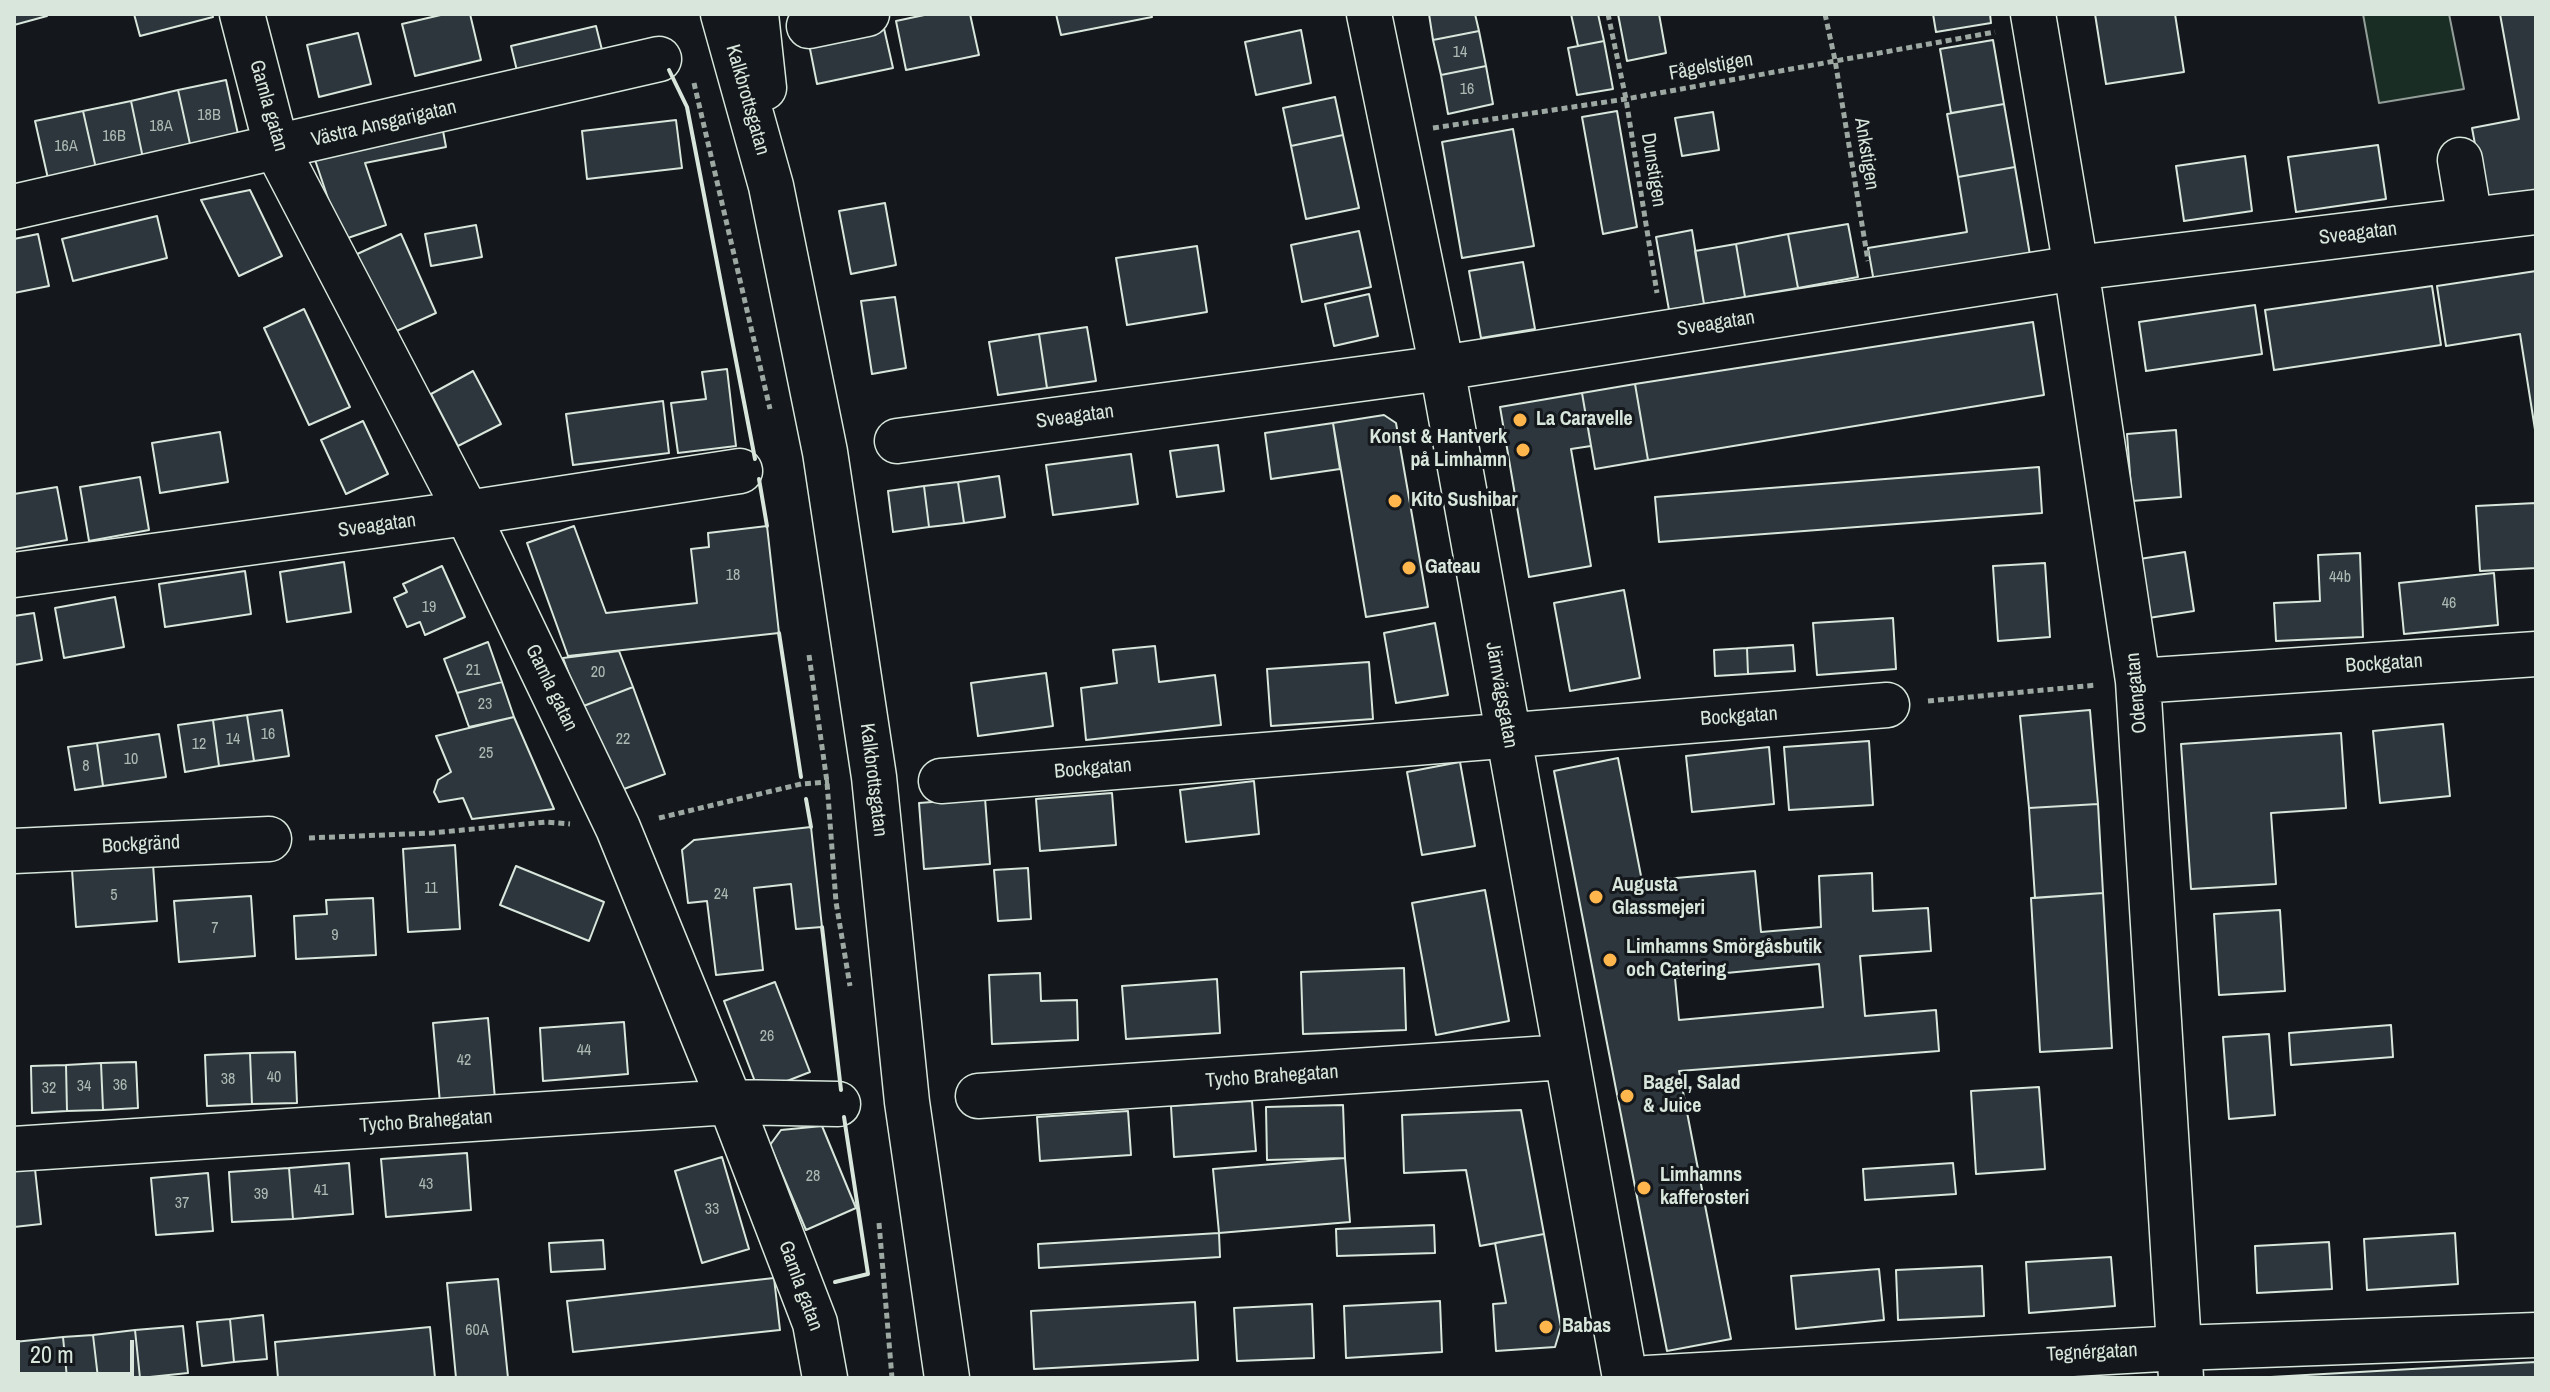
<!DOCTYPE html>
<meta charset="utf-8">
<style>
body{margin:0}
#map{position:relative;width:2550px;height:1392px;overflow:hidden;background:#14181c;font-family:"Archivo Narrow",sans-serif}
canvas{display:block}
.frame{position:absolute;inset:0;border:16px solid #d8e6dc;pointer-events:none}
.scale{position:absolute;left:16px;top:1340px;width:118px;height:36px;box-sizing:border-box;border:4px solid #d8e6dc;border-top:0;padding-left:10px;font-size:24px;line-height:28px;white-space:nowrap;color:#d8e6dc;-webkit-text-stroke:6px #14181c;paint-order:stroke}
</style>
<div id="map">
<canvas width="2550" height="1392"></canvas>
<div class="frame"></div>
<div class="scale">20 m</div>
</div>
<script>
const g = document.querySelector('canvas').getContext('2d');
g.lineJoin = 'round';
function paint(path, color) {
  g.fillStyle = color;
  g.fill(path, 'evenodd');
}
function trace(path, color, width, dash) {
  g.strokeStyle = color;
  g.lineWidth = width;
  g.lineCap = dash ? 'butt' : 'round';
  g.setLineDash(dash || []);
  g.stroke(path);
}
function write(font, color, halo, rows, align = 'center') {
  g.font = font + ' "Archivo Narrow",sans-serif';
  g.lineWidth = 6;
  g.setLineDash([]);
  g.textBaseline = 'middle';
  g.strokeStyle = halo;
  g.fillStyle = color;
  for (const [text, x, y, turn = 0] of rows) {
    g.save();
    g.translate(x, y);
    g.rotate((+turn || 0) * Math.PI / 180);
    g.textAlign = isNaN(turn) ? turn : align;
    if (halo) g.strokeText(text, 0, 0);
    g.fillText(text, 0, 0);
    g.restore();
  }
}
const green = new Path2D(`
 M2363,14H2449L2464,89L2379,103Z`);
const building = new Path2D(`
 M14,14H46L47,16L14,25Z
 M134,14H212L213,17L140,36Z
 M445,14H470L481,60L415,76L402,24Z
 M929,14H970L979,55L906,70L896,21Z
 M1056,14H1151L1152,17L1061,35Z
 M1429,14H1475L1479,31L1433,40Z
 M1571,14H1598L1604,41L1578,46Z
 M1618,14H1659L1666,53L1627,61Z
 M1933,14H1990L1991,23L1936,32Z
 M2095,14H2175L2184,72L2106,84Z
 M2500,14H2536V203L2487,209L2472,128L2519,119Z
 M883,24L893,68L817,84L808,39Z
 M596,26L604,58L519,79L511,46Z
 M1301,30L1311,83L1256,95L1245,42Z
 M1479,31L1486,66L1441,75L1433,40Z
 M358,33L371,84L319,97L307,45Z
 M1993,40L2004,104L1951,113L1940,49Z
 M1604,41L1613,89L1577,95L1568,48Z
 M1486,66L1493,104L1448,114L1441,75Z
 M226,80L240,143L192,153L178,90Z
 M178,90L192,153L144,163L131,101Z
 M1335,97L1343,135L1291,146L1283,108Z
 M131,101L144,163L97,173L83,111Z
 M2004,104L2015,167L1958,177L1947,114Z
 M83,111L97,173L49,183L35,121Z
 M1617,111L1637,227L1603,234L1582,117Z
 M1713,112L1719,150L1682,156L1675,118Z
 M441,120L446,147L365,163L386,225L342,240L312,151Z
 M676,120L682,168L587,179L582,131Z
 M1513,129L1534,246L1462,258L1442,142Z
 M1343,135L1359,208L1306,219L1291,146Z
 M2378,145L2386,199L2296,212L2288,157Z
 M2245,156L2252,211L2184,221L2176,166Z
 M2015,167L2030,255L1874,282L1868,248L1967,232L1958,177Z
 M250,190L282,256L239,276L201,200Z
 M885,203L896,265L851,274L839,211Z
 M157,216L167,258L73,281L62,239Z
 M1848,224L1858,277L1798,288L1788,234Z
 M476,225L482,257L431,266L425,234Z
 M1692,230L1704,304L1669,310L1656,237Z
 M1359,231L1371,287L1302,302L1291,245Z
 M38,234L49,286L14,293V239Z
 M401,234L436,313L390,334L355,255Z
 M1788,234L1798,288L1745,297L1736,244Z
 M1736,244L1745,297L1704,304L1695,251Z
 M1197,246L1207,312L1127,325L1116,258Z
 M1523,262L1535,329L1481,338L1469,271Z
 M2536,271V436L2520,334L2446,346L2437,286Z
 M2432,286L2441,345L2274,370L2265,310Z
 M1369,294L1378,336L1334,346L1325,304Z
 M895,297L906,368L872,374L861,301Z
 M2255,305L2262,354L2146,371L2139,322Z
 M304,309L350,407L309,425L264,328Z
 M2033,322L2044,395L1648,460L1635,384Z
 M1087,327L1096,381L1047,388L1039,334Z
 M1039,334L1047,388L998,395L989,342Z
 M727,369L736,446L678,453L671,403L706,399L702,372Z
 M473,371L501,424L458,446L431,394Z
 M1635,384L1648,460L1595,469L1582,393Z
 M1582,393L1591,446L1571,449L1591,566L1529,577L1500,407Z
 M663,401L669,453L573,465L566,414Z
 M1384,415L1396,423L1428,607L1366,617L1333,423Z
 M363,421L388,474L346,494L321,440Z
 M1333,423L1340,469L1271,479L1265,433Z
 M2176,430L2181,497L2132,501L2127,434Z
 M220,432L228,482L160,493L152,443Z
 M1218,445L1224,491L1177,497L1170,451Z
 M1131,454L1138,504L1053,515L1046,465Z
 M2039,467L2042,513L1659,542L1655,497Z
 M999,476L1005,517L964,523L958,482Z
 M140,477L149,530L89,541L80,487Z
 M958,482L964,523L929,527L924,486Z
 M924,486L929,527L893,532L888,491Z
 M57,487L67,540L14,549V494Z
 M2536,503V568L2480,571L2476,506Z
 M574,526L606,613L697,603L691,549L709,547L708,533L767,526L779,633L568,656L527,543Z
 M2185,552L2194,611L2142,619L2133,560Z
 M2360,553L2363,637L2276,641L2274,603L2320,601L2318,555Z
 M344,562L351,612L287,622L280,572Z
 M2045,563L2050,637L1998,641L1993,566Z
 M442,566L465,617L425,635L420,622L407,627L394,598L407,592L403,584Z
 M245,571L251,614L165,627L159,584Z
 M2494,573L2498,625L2404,634L2399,583Z
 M1624,590L1640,678L1570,691L1554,603Z
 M115,597L124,647L64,658L55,608Z
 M34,613L42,660L14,665V616Z
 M1893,618L1896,669L1817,675L1813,623Z
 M1435,623L1448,695L1396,703L1384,633Z
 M488,642L502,682L457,693L444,659Z
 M1793,645L1795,671L1748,674L1747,648Z
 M1155,646L1159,682L1215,675L1221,725L1086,740L1081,688L1117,683L1113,650Z
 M1747,648L1748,674L1715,676L1714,650Z
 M619,651L633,687L581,707L563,658Z
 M1369,662L1373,719L1271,726L1267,669Z
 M1046,673L1053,726L978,736L971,683Z
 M502,682L514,717L469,727L457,693Z
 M633,687L665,774L613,793L581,707Z
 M282,710L289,756L254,761L247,715Z
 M2090,710L2098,804L2029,808L2020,716Z
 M247,715L254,761L219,766L213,720Z
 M514,717L554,809L472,819L463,798L439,802L434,792L438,780L451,772L436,736Z
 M213,720L219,766L185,772L178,725Z
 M2443,724L2450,796L2380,803L2373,731Z
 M2341,733L2346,808L2271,813L2276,884L2191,889L2181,744Z
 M159,734L166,777L103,786L97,743Z
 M1869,741L1873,805L1789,810L1784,747Z
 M97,743L103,786L75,790L68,747Z
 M1769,747L1774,804L1692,812L1686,756Z
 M1618,758L1642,881L1755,871L1761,932L1821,927L1819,876L1872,873L1873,911L1928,908L1931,951L1860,956L1865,1016L1936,1010L1939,1051L1679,1071L1731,1339L1667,1351L1554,771ZM1819,964L1823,1007L1679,1020L1675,978Z
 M1460,762L1475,846L1422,855L1407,772Z
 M1254,781L1259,834L1186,842L1180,790Z
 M1112,793L1116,845L1040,851L1036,799Z
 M985,798L990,864L924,869L919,803Z
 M2098,804L2103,893L2035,898L2029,808Z
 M811,827L822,927L796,929L791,884L754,888L763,970L716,975L707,901L688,903L682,850L694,840Z
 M455,845L460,929L408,932L403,849Z
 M153,864L157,921L76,927L72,870Z
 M516,866L604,902L589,941L500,905Z
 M1028,868L1031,919L998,921L994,870Z
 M1485,890L1509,1021L1436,1035L1412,903Z
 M2103,893L2112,1048L2040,1052L2031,898Z
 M251,896L255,956L179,962L174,901Z
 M373,898L376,955L296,959L294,916L327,914L326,900Z
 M2280,910L2285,991L2219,995L2214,914Z
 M1404,968L1406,1030L1303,1034L1301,972Z
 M1040,973L1041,1001L1077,1000L1078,1040L992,1044L989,975Z
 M1217,979L1220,1033L1126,1039L1122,986Z
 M775,982L810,1072L759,1092L724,1001Z
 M488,1018L495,1099L440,1103L433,1023Z
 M624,1022L628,1074L543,1081L540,1028Z
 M2391,1025L2393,1057L2291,1065L2289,1033Z
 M2269,1034L2275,1115L2229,1119L2223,1037Z
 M295,1052L297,1103L252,1104L250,1053Z
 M250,1053L252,1104L207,1106L205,1055Z
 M136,1062L138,1108L103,1110L101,1063Z
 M101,1063L103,1110L67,1111L66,1065Z
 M66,1065L67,1111L32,1113L31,1066Z
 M2039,1087L2045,1169L1976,1174L1971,1091Z
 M1252,1101L1256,1151L1174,1157L1171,1106Z
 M1343,1105L1345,1158L1267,1160L1266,1107Z
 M1521,1110L1544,1234L1480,1246L1466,1170L1404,1173L1402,1115Z
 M1128,1111L1131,1155L1040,1161L1037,1117Z
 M822,1126L856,1208L806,1230L770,1145L781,1130Z
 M467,1153L471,1210L386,1217L381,1159Z
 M722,1157L749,1249L702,1263L675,1171Z
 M1345,1158L1350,1222L1219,1233L1213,1169Z
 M349,1163L353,1214L293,1219L289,1168Z
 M1953,1163L1956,1194L1865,1200L1863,1169Z
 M289,1168L293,1219L232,1222L229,1172Z
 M35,1169L41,1224L14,1227V1171Z
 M208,1173L213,1231L156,1235L151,1178Z
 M1434,1225L1435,1253L1337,1256L1336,1229Z
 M1219,1233L1220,1257L1039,1268L1038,1244Z
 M2455,1233L2458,1284L2367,1290L2364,1239Z
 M1544,1234L1561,1327L1555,1347L1496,1351L1493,1304L1506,1303L1495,1243Z
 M603,1240L605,1269L551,1272L549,1243Z
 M2329,1242L2332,1289L2257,1293L2255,1246Z
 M2111,1257L2115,1306L2029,1313L2026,1262Z
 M1982,1266L1984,1316L1898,1320L1896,1270Z
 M1879,1269L1884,1320L1796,1329L1791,1276Z
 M774,1278L780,1330L573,1352L567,1301Z
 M498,1279L508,1378H456L447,1283Z
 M1440,1301L1442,1352L1346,1358L1344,1306Z
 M1195,1302L1198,1360L1034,1369L1031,1311Z
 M1312,1304L1314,1358L1237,1361L1234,1308Z
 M263,1315L267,1359L234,1362L230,1319Z
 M230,1319L234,1362L202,1366L197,1322Z
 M183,1326L188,1373L140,1378L135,1330Z
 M430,1327L435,1378H278L275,1342Z
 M135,1330L140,1378H98L93,1335Z
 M93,1335L98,1378H67L63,1337Z
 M63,1337L67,1378H14V1342Z
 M2536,1362V1378H2253Z`);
const path = new Path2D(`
 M1608,14L1626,99L1657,293
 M1825,14L1835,60L1868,261
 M694,83L770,409
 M1433,128L1626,99L1995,32
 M809,655L827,782L836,902L850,986
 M1928,701L2097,685
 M659,818L801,784L829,782
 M309,838L432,833L546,822L570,824
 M879,1223L892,1378`);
const minor = new Path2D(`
 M242,14L277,149L467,513L618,828L730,1102L815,1323L825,1378
 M1369,14L1442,368L1625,1378
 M2033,14L2076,268L2138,681L2181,1378
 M809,26L867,14
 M2460,160L2470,220
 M14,207L659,59
 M897,441L1442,368L2076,268L2536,212
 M14,575L467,513L740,471
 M2138,681L2536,654
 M941,781L1887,705
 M14,851L269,839
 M978,1096L1565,1057
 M14,1149L730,1102L838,1104
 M1647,1378L2179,1348L2536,1335`);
const major = new Path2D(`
 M723,14L771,186L825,452L874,777L907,1102L947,1378
 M756,14L764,88`);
const wall = new Path2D(`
 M669,70L687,107L755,459
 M759,479L767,526
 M779,633L801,777
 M806,799L811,827
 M822,927L841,1090
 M835,1282L868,1274L844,1117`);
const markers = [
 [1520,420,8,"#ffb74d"],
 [1523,450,8,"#ffb74d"],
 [1395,501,8,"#ffb74d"],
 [1409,568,8,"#ffb74d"],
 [1596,897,8,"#ffb74d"],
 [1610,960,8,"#ffb74d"],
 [1627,1096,8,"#ffb74d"],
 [1644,1188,8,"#ffb74d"],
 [1546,1327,8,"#ffb74d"]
];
const numberNames = [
 ["14",1460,53],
 ["16",1467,90],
 ["18B",209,116],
 ["18A",161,127],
 ["16B",114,137],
 ["16A",66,147],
 ["18",733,576],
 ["44b",2340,578],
 ["46",2449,604],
 ["19",429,608],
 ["21",473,671],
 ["20",598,673],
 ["23",485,705],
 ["16",268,735],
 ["14",233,740],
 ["22",623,740],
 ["12",199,745],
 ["25",486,754],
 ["10",131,760],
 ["8",86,767],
 ["11",431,889],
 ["24",721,895],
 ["5",114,896],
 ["7",215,929],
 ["9",335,936],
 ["26",767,1037],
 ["44",584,1051],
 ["42",464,1061],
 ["40",274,1078],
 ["38",228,1080],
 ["36",120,1086],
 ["34",84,1087],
 ["32",49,1089],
 ["28",813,1177],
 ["43",426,1185],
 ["41",321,1191],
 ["39",261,1195],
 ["37",182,1204],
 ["33",712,1210],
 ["60A",477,1331]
];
const streetNames = [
 ["Fågelstigen",1711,67,-10],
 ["Kalkbrottsgatan",747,100,74],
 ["Gamla gatan",268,106,74],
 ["Västra Ansgarigatan",384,124,-13],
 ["Ankstigen",1866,154,81],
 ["Dunstigen",1653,170,81],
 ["Sveagatan",2358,234,-7],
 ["Sveagatan",1716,324,-9],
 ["Sveagatan",1075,417,-8],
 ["Sveagatan",377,526,-8],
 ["Bockgatan",2384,664,-4],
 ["Gamla gatan",551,688,64],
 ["Odengatan",2137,693,-95],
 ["Järnvägsgatan",1501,695,80],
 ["Bockgatan",1739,717,-4],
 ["Bockgatan",1093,769,-5],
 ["Kalkbrottsgatan",873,780,83],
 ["Bockgränd",141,845,-3],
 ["Tycho Brahegatan",1272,1077,-4],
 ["Tycho Brahegatan",426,1122,-4],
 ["Gamla gatan",800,1286,70],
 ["Tegnérgatan",2092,1353,-3]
];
const poiNames = [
 ["La Caravelle",1536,420],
 ["Konst & Hantverk",1507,438,"right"],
 ["på Limhamn",1507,461,"right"],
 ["Kito Sushibar",1411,501],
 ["Gateau",1425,568],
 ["Augusta",1612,886],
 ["Glassmejeri",1612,909],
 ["Limhamns Smörgåsbutik",1626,948],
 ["och Catering",1626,971],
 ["Bagel, Salad",1643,1084],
 ["& Juice",1643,1107],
 ["Limhamns",1660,1176],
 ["kafferosteri",1660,1199],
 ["Babas",1562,1327]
];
paint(green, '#1a2d24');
trace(green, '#939e99', 2);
paint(building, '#2c363c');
trace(building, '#d8e6dc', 2);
trace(minor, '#d8e6dc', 47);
trace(major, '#d8e6dc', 47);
trace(path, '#9da8a2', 5, [6, 4]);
trace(minor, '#14181c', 44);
trace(major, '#14181c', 44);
trace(wall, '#d8e6dc', 4);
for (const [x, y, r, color] of markers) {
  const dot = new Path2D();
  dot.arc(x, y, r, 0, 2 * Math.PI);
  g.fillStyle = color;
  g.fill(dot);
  trace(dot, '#14181c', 3);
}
write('16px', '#adbab4', null, numberNames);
write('20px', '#d8e6dc', '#14181c', streetNames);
write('bold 20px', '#d8e6dc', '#14181c', poiNames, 'left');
</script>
